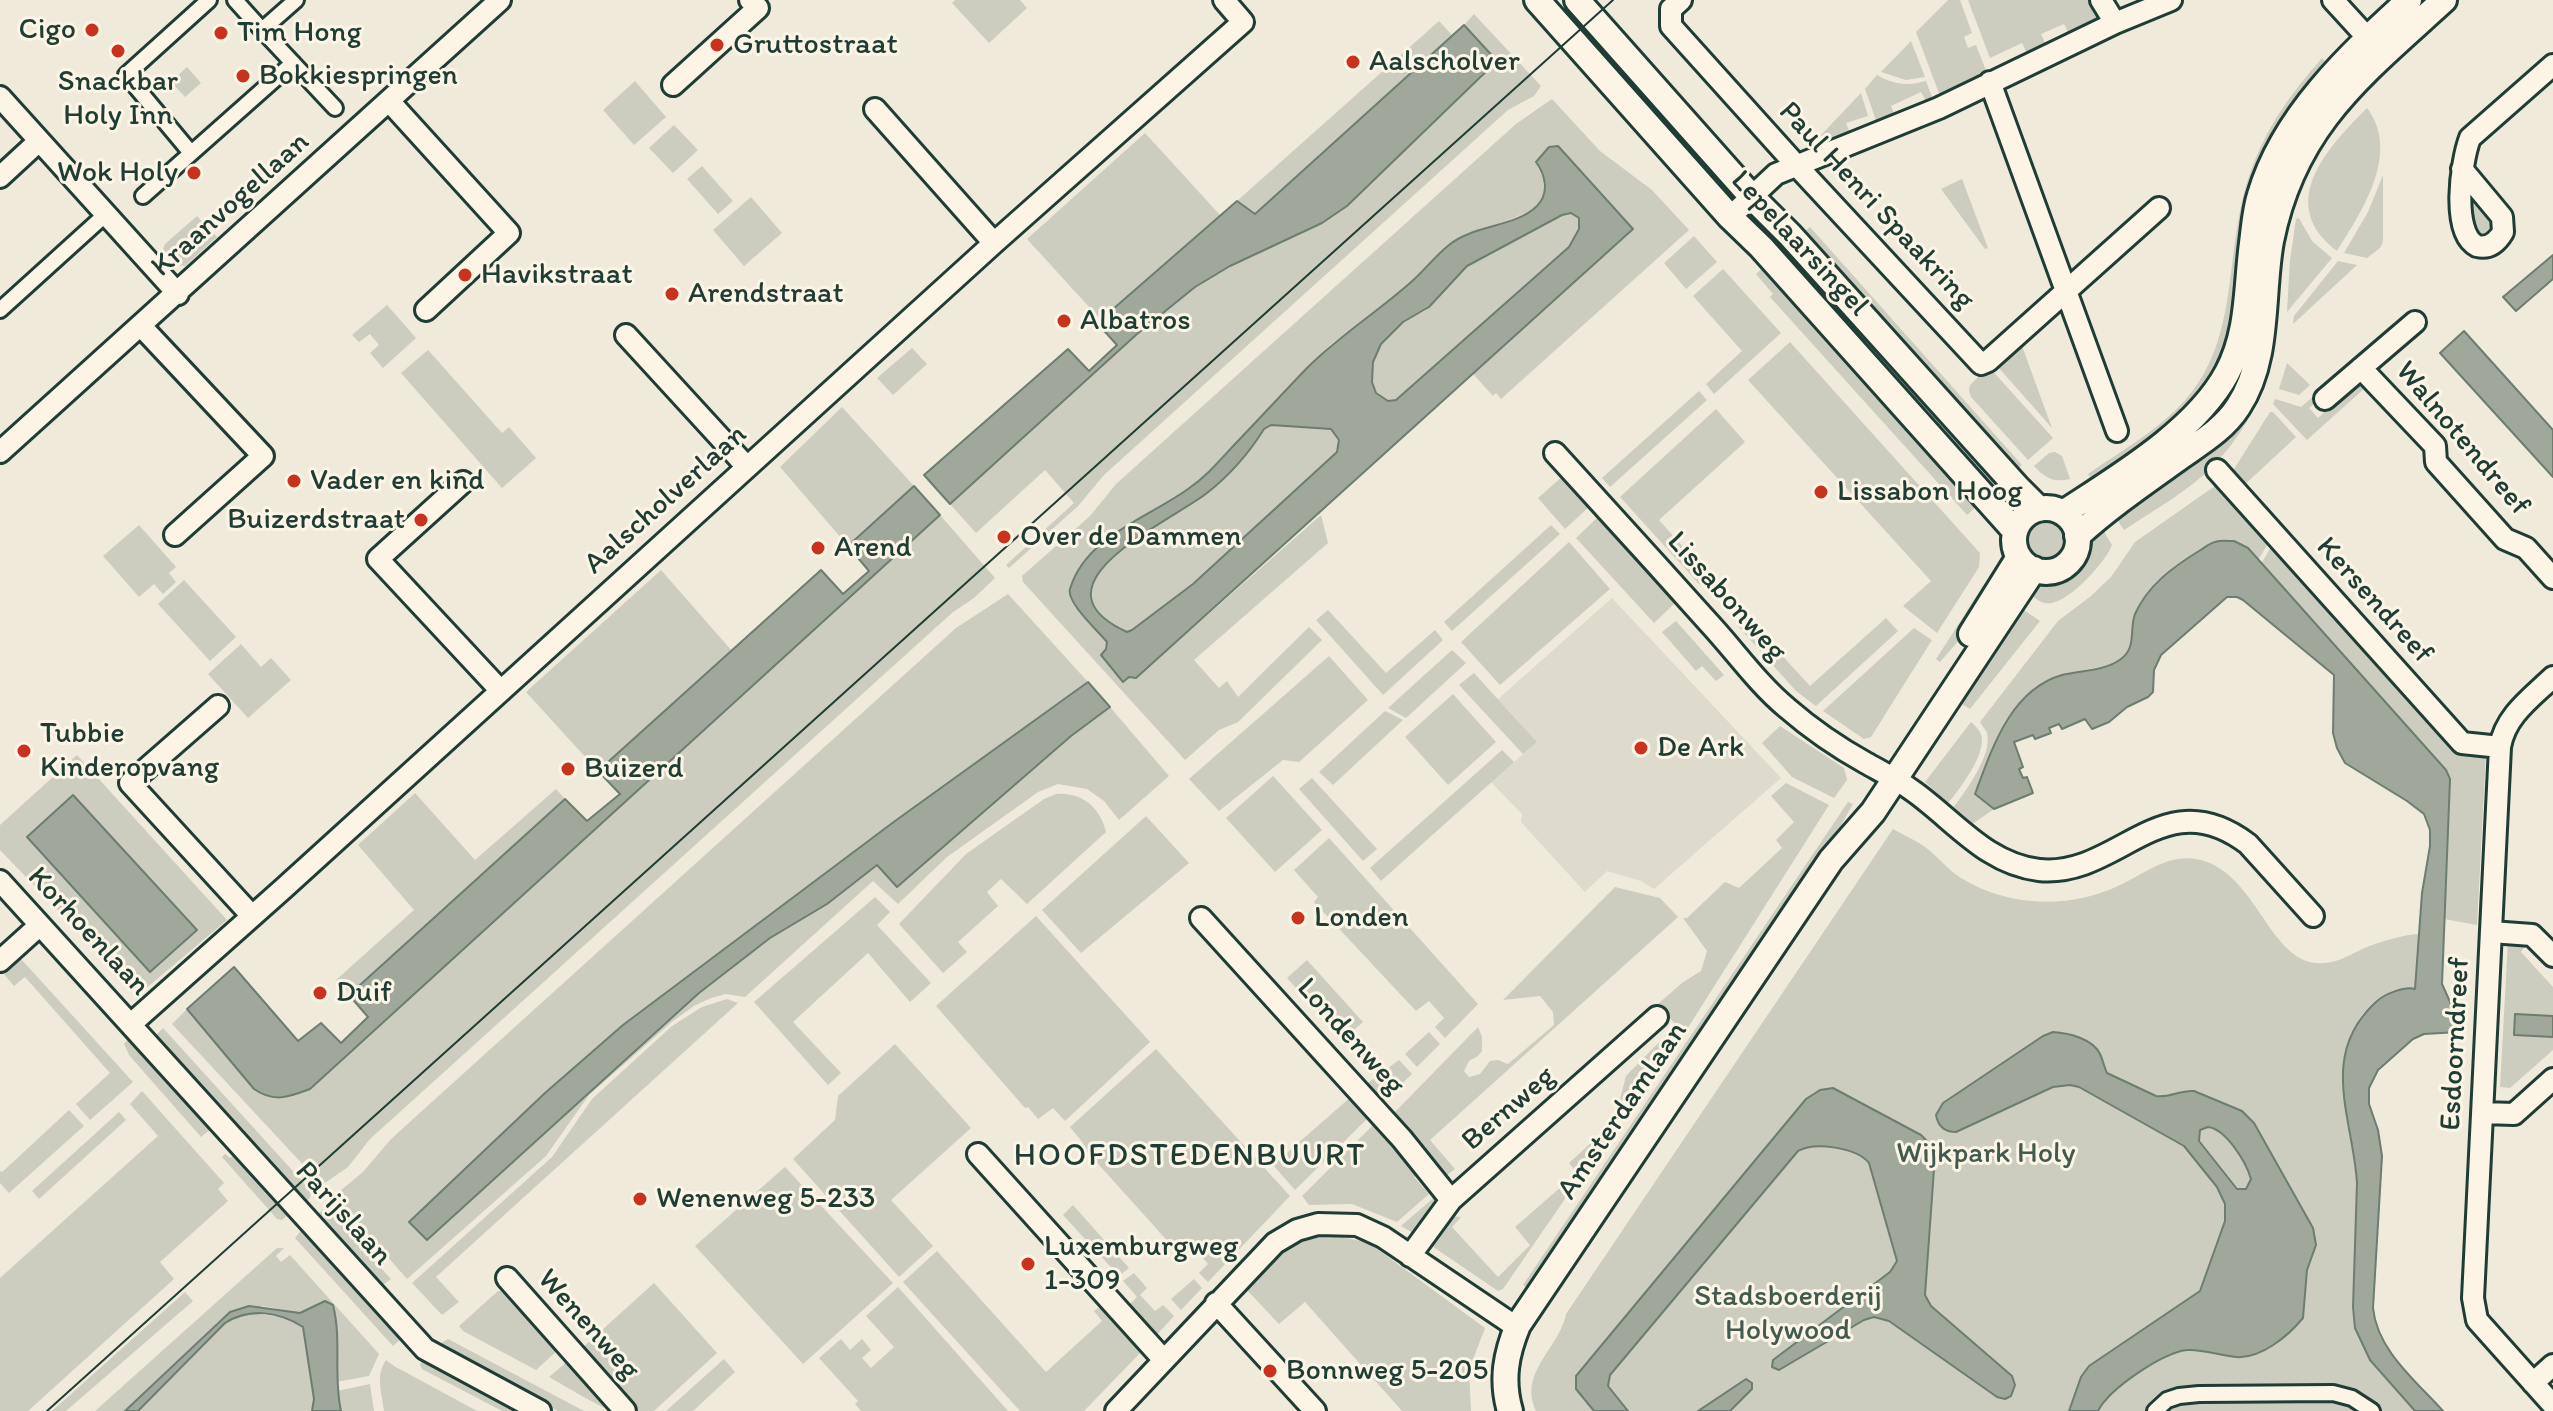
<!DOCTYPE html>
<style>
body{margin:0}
canvas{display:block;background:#efeada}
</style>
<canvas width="2553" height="1411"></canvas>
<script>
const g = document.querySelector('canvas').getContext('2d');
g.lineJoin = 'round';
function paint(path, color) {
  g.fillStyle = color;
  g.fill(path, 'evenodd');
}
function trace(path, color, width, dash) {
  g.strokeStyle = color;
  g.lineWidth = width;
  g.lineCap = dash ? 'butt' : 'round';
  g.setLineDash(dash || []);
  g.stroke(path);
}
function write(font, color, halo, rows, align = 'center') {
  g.font = font + ' Itim,sans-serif';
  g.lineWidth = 6;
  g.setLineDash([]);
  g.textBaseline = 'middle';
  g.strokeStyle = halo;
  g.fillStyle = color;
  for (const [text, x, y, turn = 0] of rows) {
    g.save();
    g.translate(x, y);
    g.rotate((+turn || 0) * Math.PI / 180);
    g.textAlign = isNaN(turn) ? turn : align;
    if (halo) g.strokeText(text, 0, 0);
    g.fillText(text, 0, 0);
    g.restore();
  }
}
const built = new Path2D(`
 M1612,598L1781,778L1654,889L1641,881L1607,871L1585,892L1529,831L1521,822L1522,814L1491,782L1537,742L1498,699Z`);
const green = new Path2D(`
 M955,0H1020L1027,8L989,43L952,3Z
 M1948,0H1960L1972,33L1964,37L1968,48L1976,45L1987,73L1940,96L1916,32Z
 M1968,0H2092L2102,19L2070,36L2064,24L2041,34L2047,47L2028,56L2022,43L1990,58Z
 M1474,14L1541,86L1534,96L1508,110L1104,475L1078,506L1009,568L1006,565L1074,503L1045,470L976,533L950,504L1137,334L1195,287L1230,266L1322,223L1347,206L1497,61L1464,25Z
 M1439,21L1452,35L1254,214L1237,201Z
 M1911,41L1925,77L1906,80L1881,72Z
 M2322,58L2331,68L2240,308L2212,391L2095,485L2088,474C2125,448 2170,424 2196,386C2232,335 2228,270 2240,211C2253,147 2280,106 2322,58Z
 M187,67L201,83L185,97L171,82Z
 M1877,75C1894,85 1908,86 1926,81L1933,100L1927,103L1921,92L1891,106L1896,118L1878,126L1865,89Z
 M635,81L666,117L634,145L603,110Z
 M1861,93L1868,116L1846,123L1852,138L1804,153Z
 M1552,99L1600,151L1652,190L1689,230L1501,399L1496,393L1493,396L1473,374L1632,229L1543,171L1544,195L1536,208L1514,218L1466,235L1448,245L1412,282L1330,345L1209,473L1172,500L1109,537L1070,598L1107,642L1105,652L1129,677L1136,678L1321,515L1328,543L1194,660L1219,688L1227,681L1238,697L1309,627L1322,640L1238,722L1219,730L1185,760L1023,582L1022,576L1090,516L1116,484L1516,124Z
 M2367,108C2401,153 2362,211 2337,251C2275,204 2327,148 2367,108Z
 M674,125L698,150L673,173L649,148Z
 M1145,133L1220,215L1101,320L1027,239Z
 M702,166L733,201L718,214L687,179Z
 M2383,175V242L2380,248L2367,258L2344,253L2368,212Z
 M1962,179L1988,248L1985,249L1941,189Z
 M2471,195L2491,211L2496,227L2486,237L2479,236L2469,224Z
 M751,197L782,233L744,266L713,230Z
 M1571,213L1579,219V229L1569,247L1396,400H1383L1376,393L1372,382L1373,363L1381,344L1403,322L1425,311L1467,266L1562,215Z
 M197,216L217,237L185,266L179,265L163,250L165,244Z
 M2299,218L2312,241L2332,258L2287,312L2290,260L2296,219Z
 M1810,227L2022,465L2012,473L1798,237Z
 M1694,236L1717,262L1686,289L1664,263Z
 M1790,244L2005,481L1990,494L1776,256Z
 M2338,261L2357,265L2293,324L2294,316Z
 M1768,263L1982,501L1967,515L1770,297L1773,294L1756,274Z
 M1723,269L1781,333L1714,394L1706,384L1742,351L1693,296Z
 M2274,283H2279C2277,354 2265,412 2214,465C2189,491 2154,510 2124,530L2113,513L2231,420Z
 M387,305L416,338L383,368L370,353L379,345L370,334L359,342L352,335Z
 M1790,342L1980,553L1979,567L1937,633L1903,606L1931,581L1748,380Z
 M2022,346L2052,428L1998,367Z
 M912,348L927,364L893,395L877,378Z
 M428,350L502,433L509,427L536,458L502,488L401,373Z
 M2287,363L2310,385L2299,395L2279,389Z
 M1989,367L2053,438L2028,460L1971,397L1969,390L1970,385Z
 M2360,380L2366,387L2307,440L2273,404L2275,399L2301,407L2314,396L2318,400L2309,408L2318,418Z
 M1699,391L1707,400L1610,487L1602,478Z
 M842,407L914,486L848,546L780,467Z
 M1716,409L1745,442L1659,520L1709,576L1700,585L1620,497Z
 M2270,412H2273L2296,437L2240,489L2234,469Z
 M1271,425L1331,429L1339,440L1337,452L1193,584L1132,630L1127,632C1024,585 1170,522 1207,493C1230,475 1248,453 1264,429Z
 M2055,452L2062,456L2070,479C2054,483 2045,478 2034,466L2049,453Z
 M1563,476L1590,506L1565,529L1538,498Z
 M2215,486L2219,491L2231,495L2271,539L2258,560L2248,548L2234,541L2215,542L2176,565L2149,590L2134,617L2132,645L2123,658L2108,665L2060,675L2016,706L2002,728L1975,793L1994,809L1971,825L1953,808C1965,792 1993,754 1987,733C1985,729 1982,725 1980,722L2058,621L2091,596L2111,577L2135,542Z
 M940,515L995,578L974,598L953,612L370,1139L348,1167L322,1185L172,1024L187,1009L254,1089C274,1103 289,1097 310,1089Z
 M1598,517L1677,601L1654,623L1576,538Z
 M2025 540a20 20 0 1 1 40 0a20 20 0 1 1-40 0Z
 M2099,523L2112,545C2106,562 2065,608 2045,603C2039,602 2033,596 2028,593C2031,590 2033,586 2037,583C2048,576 2063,581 2074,570C2086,557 2086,538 2099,523Z
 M139,525L176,567L169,573L176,582L163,594L154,584L139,597L103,556Z
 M1551,525L1560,534L1452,631L1444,622Z
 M1569,542L1610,589L1500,685L1461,642Z
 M2274,542L2486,753L2477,925L2444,919L2450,780L2446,770L2261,564Z
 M661,570L732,651L598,771L526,692Z
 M184,580L236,637L210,661L158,604Z
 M1983,586L1991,592L1960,639L1940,662L1936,659Z
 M1008,594L1088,682L895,821L623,1025L545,1093L409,1222L427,1240L699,993L770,938L827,904L877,865L897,886L1071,736L1110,707L1169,776L1119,820L1104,801L1087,789L1058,784L1038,792L947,857L898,904L873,881L745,997L726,994L711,998L694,1006L673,1021L589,1095L546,1156L407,1279L334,1196L363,1172L391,1139L956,628Z
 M2018,606L2040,621L1970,709L1959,702Z
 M1328,610L1386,673L1435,630L1443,640L1383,695L1316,620Z
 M1747,617L1810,686L1886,618L1898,631L1816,706L1796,691L1737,625Z
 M1676,621L1724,675L1716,681L1702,666L1696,671L1662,632Z
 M1914,628L1932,640L1871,737L1864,739L1823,711Z
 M241,644L261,667L271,658L291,680L248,718L208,674Z
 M1452,650L1466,663L1406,718L1388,708Z
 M1329,656L1368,700L1299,762L1283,760L1219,811L1189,779Z
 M1474,673L1537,742L1523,754L1459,685Z
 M1453,694L1496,742L1448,785L1405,737Z
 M1385,711L1403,720L1333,785L1319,772Z
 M1971,722C1973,723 1979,730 1980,732C1990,750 1959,790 1948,803L1925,782Z
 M1780,726L1844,768L1847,780L1834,798L1792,777L1762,743Z
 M1502,750L1514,762L1381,881L1370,868Z
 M77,755L227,920L144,990L112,966L0,850V825ZM73,795L197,930L150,972Z
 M1273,776L1322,830L1275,872L1226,818Z
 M1312,778L1377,849L1363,861L1299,789Z
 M1786,783L1829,805L1677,1045L1641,1086L1612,1131L1609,1127L1617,1111L1626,1076L1676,1025L1658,1004L1682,983L1701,971L1707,951L1683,918H1687L1725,882L1739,888L1782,848L1776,840L1794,822L1771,796Z
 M556,789L565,799L351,994L336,980L414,910L358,845L415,793L475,860Z
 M1056,794C1082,792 1100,807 1106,832L1027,904L1001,879L987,892L998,906L958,942L967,952L943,973L899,924L966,854L1044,799Z
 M1848,802L1853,804L1831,843L1530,1290L1523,1285Z
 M1146,816L1189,863L1081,953L1042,910Z
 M1893,829C1901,834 1911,838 1919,843C1935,852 1946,869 1961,878C2008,907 2069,909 2118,886C2144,874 2167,854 2196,859C2255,869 2268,959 2316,963C2336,965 2349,955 2367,947C2383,941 2402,935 2419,934L2415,990L2362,1014L2346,1052L2342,1084L2357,1183L2354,1322L2431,1411H1536C1518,1372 1559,1349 1566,1314Z
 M1329,838L1478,1004L1445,1038L1435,1027L1444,1018L1429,1001L1416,1011L1314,902L1318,897L1294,870Z
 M1615,887L1660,898L1678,917L1430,1140L1455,1169L1446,1176L1391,1116L1478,1027L1482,1037V1051L1478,1056L1469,1061L1464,1071L1469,1077L1480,1074L1490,1061L1498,1060L1508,1064L1554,1025L1553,1012L1540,996L1503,1000Z
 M875,897L890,912L877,925L931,983L910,1002L868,953L793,1022L841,1073L828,1085L754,1002Z
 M1036,916L1150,1042L1065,1121L1053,1108L1038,1119L1028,1107L1025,1108L936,1006Z
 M2508,941L2527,943L2521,952L2553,987V1016L2515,1014L2514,1035L2553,1037V1050L2510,1088L2500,1087Z
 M21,959L133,1082L90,1120L76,1104L110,1073L25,977L14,986L4,974Z
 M1307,960L1363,1022L1343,1040L1287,978Z
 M727,999L738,1003L436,1277L459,1302L442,1315L412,1283L552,1157L592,1099L672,1026L702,1007Z
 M163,1028L311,1191L310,1198L304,1203L154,1037Z
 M1429,1032L1440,1044L1417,1067L1405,1054Z
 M130,1037L212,1128L201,1137L129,1055L124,1044Z
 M895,1044L971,1128L891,1200L933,1246L899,1277L793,1159L835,1120L838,1096Z
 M1156,1049L1290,1196L1208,1282L1199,1273L1208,1264L1194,1247L1182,1257L1081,1145L1083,1143L1070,1127Z
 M1399,1060L1412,1074L1382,1103L1365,1085Z
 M142,1091L224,1183L218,1189L228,1201L160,1262L174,1279L28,1411H0V1278L158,1136L130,1104Z
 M1352,1096L1369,1117L1295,1190L1273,1165Z
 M69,1110L84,1126L9,1193L0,1183V1171L2,1172L12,1163Z
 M119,1112L126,1120L39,1199L32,1191Z
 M1376,1122L1420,1172L1414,1177L1429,1194L1397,1222L1352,1204L1309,1205L1302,1196Z
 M1605,1130L1609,1135L1503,1289L1498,1291L1429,1244L1449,1216L1461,1217L1452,1227L1498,1277L1530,1245L1515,1227L1577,1173L1569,1163Z
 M236,1153L290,1213L282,1220L277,1219L222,1157L225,1154L230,1158Z
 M785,1167L893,1283L803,1364L695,1246Z
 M1437,1195L1436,1204L1415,1234L1401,1226Z
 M1073,1205L1129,1268L1119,1276L1063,1215Z
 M326,1207L391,1279L380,1287L316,1216Z
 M303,1228L403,1337L393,1346L295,1238Z
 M1334,1235L1369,1243L1485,1328L1469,1370L1471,1411H1402L1305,1302L1279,1324L1246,1289C1275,1258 1291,1239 1334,1235Z
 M277,1248H284L276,1256L281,1262L290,1255L379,1354L369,1376L336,1382L338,1343L335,1312L317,1304L300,1313L263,1306L223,1317L125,1411H95Z
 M937,1251L1046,1372L1102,1321L1094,1311L1098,1308L1107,1310L1143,1350L1084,1411H1020L903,1282Z
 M1134,1273L1147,1288L1140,1295L1155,1311L1163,1305L1174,1316L1155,1337L1127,1307L1137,1297L1123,1281Z
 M1194,1279L1202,1288L1181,1310L1171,1299Z
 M654,1283L717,1353L654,1411H636L581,1349Z
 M898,1287L1008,1411H861L855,1404L858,1401L819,1358L841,1339L850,1350L862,1339L871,1350L862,1358L871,1368L894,1347L866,1316Z
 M498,1291H508L559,1349L536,1370L463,1331L459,1326Z
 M185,1292L193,1301L66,1411H52Z
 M248,1313L284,1317L303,1327L314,1399L312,1411H138L225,1323L238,1315Z
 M448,1339L584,1411H558L436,1346Z
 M423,1357L522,1411H502L422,1369L420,1365Z
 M724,1359L735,1372L693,1411H666Z
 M386,1360L394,1366L477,1411H384C382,1393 375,1376 386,1360Z
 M569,1360L615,1411C605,1411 562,1384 549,1377Z
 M370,1384L374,1411H341L337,1391Z`);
const water = new Path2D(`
 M1464,25L1497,61L1347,206L1322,223L1230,266L1195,287L1137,334L950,504L924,475L1068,349L1089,371L1117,345L1097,323L1237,201L1255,214Z
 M1558,146L1633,229L1136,678L1129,677L1123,682L1101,655L1106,649L1107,642C1098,631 1066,602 1070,589C1086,536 1148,518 1188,489C1207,476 1220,460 1236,443C1260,418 1283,393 1307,368C1339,336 1376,313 1410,283C1424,271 1435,256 1449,245C1473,225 1516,227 1537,206C1550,193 1545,174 1536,162L1549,147ZM1571,213L1579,218V229L1569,247L1396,400L1388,401L1376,393L1372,382L1373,362L1381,344L1403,322L1429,307L1467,266L1562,215ZM1271,425L1331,429L1339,440L1337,452L1193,584L1132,630L1127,632C1024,585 1170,522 1207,493C1230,475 1249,453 1264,429Z
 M2553,255V279L2516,311L2503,297Z
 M2464,331L2553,430V477L2440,353Z
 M914,486L940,515L310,1089C289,1097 274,1103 254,1089L187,1009L234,967L298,1041L321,1023L341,1043L368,1017L349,995L565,799L587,821L620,794L598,771L821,570L843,594L869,571L848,546Z
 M2234,541L2248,548L2446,770L2450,779L2442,984L2451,1004L2460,1008L2459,1032L2424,1034L2413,1039L2378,1070L2369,1088V1104L2378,1130L2382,1156L2373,1308C2377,1350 2416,1381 2443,1411H2415L2370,1360L2355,1328L2353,1307L2357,1183C2353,1118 2318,1055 2376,1002C2384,994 2405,986 2415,989L2422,893L2430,846V830L2424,814L2407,801L2345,763L2337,748L2333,733L2334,675L2243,600L2237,597H2227L2161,655L2154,670L2153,692L2148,697L2127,707L2109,722L2092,729L2085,719L2062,729L2059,724L2049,728L2051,733L2035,739L2033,735L2014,742L2023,767L2019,769L2023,778L2027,777L2033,793L1994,809L1975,794C1992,749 2010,690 2062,675C2081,670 2105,671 2121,659C2137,647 2129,630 2135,614C2148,585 2173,567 2199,551C2204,548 2210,543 2215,542C2221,540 2228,541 2234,541Z
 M1088,682L1110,707L1071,736L897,887L877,865L827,904L770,938L699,993L427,1240L409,1222L545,1093L623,1025L895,821Z
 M73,795L197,930L150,972L27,837Z
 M2515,1014L2553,1016V1037L2514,1035Z
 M2053,1032C2069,1033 2093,1039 2100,1054C2103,1060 2104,1067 2107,1073L2156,1096C2169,1098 2180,1090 2194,1091L2242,1111L2254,1123L2313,1228L2316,1245L2307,1270L2303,1318C2288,1336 2261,1359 2236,1357C2220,1356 2204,1349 2187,1350C2162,1353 2109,1389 2098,1411H2069L2081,1377L2089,1366L2200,1291L2225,1221V1204L2217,1187L2184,1146L2079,1087L2070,1085L2053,1087L1956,1132C1944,1132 1938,1126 1936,1115L1943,1103L2043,1036ZM2208,1127C2226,1129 2246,1162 2251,1179L2246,1189H2237L2199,1141L2200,1130Z
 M1833,1088L1921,1135L1932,1146L1935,1155L1925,1295L1931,1306L2012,1376L2015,1385L2011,1396L2005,1399L1997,1397L1889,1321L1874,1317L1864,1320L1779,1370L1772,1367L1773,1360L1890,1272L1897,1261L1869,1163C1857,1148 1815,1141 1798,1151L1610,1375L1608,1386L1628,1411H1594L1576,1389V1376L1806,1099L1820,1090Z
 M325,1301L333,1305C342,1340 333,1375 341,1411H312L314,1399L303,1327C280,1312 250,1307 225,1323L138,1411H125L230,1312L249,1306L300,1313Z
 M1746,1379L1752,1383V1389L1730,1411H1698Z`);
const pedestrian = new Path2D(`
 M235,0L262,30L296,0
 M262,30L335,108
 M191,153L126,75L209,0
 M143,196L293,63
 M0,310L106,214
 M2155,1411L2167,1400L2179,1396L2199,1394L2333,1393L2352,1398L2372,1411`);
const minor = new Path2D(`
 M1681,0L1671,9V26L1797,166L1981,364L1988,361L2159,208
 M2101,0L2115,23
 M2333,0L2376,47
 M1990,82L2117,431
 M673,85L758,8L750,0
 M0,97L178,294
 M389,101L509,233L426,310
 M875,109L994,243
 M2462,169L2502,217L2503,232C2497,242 2489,249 2477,246C2451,233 2461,162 2470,138L2553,65
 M0,177L39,141
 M1730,217L1776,174L1939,108L2115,23L2171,0
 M141,326L263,456L175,535
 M626,335L747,467
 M2361,368L2435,446L2436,462L2505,539L2526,548L2553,578
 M2325,399L2415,322
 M0,452L500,0
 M1555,453C1607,510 1658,566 1709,623C1735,651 1758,684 1787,708C1810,728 1839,748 1866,763C1882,772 1898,780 1913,791C1954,820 1986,864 2039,870C2119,878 2162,779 2248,844L2313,916
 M2217,470L2462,743L2500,747
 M463,482L378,559L501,691
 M2553,677C2531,698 2505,716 2500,747L2473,1298L2477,1320L2553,1405
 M218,706L130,783L252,916
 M0,881L425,1349L540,1411
 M1201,918L1402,1139L1451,1200
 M2491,932L2532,935L2553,956
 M0,961L40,925
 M131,1024L284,888L994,243L1243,22L1224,0
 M2483,1113L2514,1114L2553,1079
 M978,1154L1163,1359
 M1410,1256L1451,1200L1657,1017
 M507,1278L625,1411
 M1216,1303L1315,1411
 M2533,1383L2553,1365
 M1116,1411L1275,1243L1297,1230L1318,1224L1357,1225L1383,1237L1509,1322L1518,1325`);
const tertiary = new Path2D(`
 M1537,0L1730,217L1761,247L2015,531
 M1577,0L1752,197L1790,235L2017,487L2039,509
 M2014 540a32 32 0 1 1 64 0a32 32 0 1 1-64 0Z
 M2063,513C2118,477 2196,431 2227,373C2249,332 2246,288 2252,243C2254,228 2255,210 2260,195C2283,116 2350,54 2409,0
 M2077,536C2109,507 2144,483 2179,458C2200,443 2224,429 2238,407C2270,359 2261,295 2271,241C2294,125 2362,75 2444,0
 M1971,634L2019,557
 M1510,1411C1501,1380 1506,1354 1518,1325L1831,860L1873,812L2034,569`);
const tram = new Path2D(`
 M47,1411L1613,0`);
const markers = [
 [92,30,8,"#c8321e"],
 [221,33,8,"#c8321e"],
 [717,45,8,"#c8321e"],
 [118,51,8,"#c8321e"],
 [1353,62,8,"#c8321e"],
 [243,76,8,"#c8321e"],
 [194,173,8,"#c8321e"],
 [465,275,8,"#c8321e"],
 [672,294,8,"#c8321e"],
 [1064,321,8,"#c8321e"],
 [294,481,8,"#c8321e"],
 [1821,492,8,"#c8321e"],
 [421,520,8,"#c8321e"],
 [1004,537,8,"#c8321e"],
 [818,548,8,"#c8321e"],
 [1641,748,8,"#c8321e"],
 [24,751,8,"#c8321e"],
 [568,769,8,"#c8321e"],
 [1298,918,8,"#c8321e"],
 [320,993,8,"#c8321e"],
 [640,1199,8,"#c8321e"],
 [1028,1264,8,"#c8321e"],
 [1270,1371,8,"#c8321e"]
];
const poiNames = [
 ["Cigo",76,30,"right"],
 ["Tim Hong",237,33],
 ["Gruttostraat",733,45],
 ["Aalscholver",1369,62],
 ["Bokkiespringen",259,76],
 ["Snackbar",118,82,"center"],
 ["Holy Inn",118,116,"center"],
 ["Wok Holy",178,173,"right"],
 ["Havikstraat",481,275],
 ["Arendstraat",688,294],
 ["Albatros",1080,321],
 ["Vader en kind",310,481],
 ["Lissabon Hoog",1837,492],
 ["Buizerdstraat",405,520,"right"],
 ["Over de Dammen",1020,537],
 ["Arend",834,548],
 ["Tubbie",40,734],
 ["Kinderopvang",40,768],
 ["De Ark",1657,748],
 ["Buizerd",584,769],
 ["Londen",1314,918],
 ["Duif",336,993],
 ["Wenenweg 5-233",656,1199],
 ["Luxemburgweg",1044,1247],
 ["1-309",1044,1281],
 ["Bonnweg 5-205",1286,1371]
];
const streetNames = [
 ["Kraanvogellaan",231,205,-42],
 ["Paul Henri Spaakring",1876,206,47],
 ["Lepelaarsingel",1799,244,47],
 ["Walnotendreef",2462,439,50],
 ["Aalscholverlaan",666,500,-42],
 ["Lissabonweg",1726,597,48],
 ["Kersendreef",2374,601,48],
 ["Korhoenlaan",88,932,47],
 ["Londenweg",1350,1037,48],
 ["Esdoorndreef",2456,1044,-87],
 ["Bernweg",1509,1109,-41],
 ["Amsterdamlaan",1623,1111,-56],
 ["Parijslaan",343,1214,48],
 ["Wenenweg",588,1325,48]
];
const parkNames = [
 ["Wijkpark Holy",1986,1154],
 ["Stadsboerderij",1788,1297],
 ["Holywood",1788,1331]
];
const neighbourhoodNames = [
 ["HOOFDSTEDENBUURT",1190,1157]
];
paint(built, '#dedbcc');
paint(green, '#cccdbf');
paint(water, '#9fa89a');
trace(water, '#6c7d71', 2);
trace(pedestrian, '#1f3d34', 20);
trace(minor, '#1f3d34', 26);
trace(tertiary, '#1f3d34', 30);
trace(pedestrian, '#fcf5e5', 14);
trace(minor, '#fcf5e5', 20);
trace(tertiary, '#fcf5e5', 24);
trace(tram, '#1f3d34', 2);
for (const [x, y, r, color] of markers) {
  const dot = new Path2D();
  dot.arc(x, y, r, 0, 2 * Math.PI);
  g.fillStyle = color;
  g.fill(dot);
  trace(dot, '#fcf5e5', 3);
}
write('30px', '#1f3d34', '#fcf5e5', poiNames, 'left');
write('30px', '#1f3d34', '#fcf5e5', streetNames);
write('30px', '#425a50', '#fcf5e5', parkNames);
g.letterSpacing = '2px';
write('32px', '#1f3d34', '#fcf5e5', neighbourhoodNames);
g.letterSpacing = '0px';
</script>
